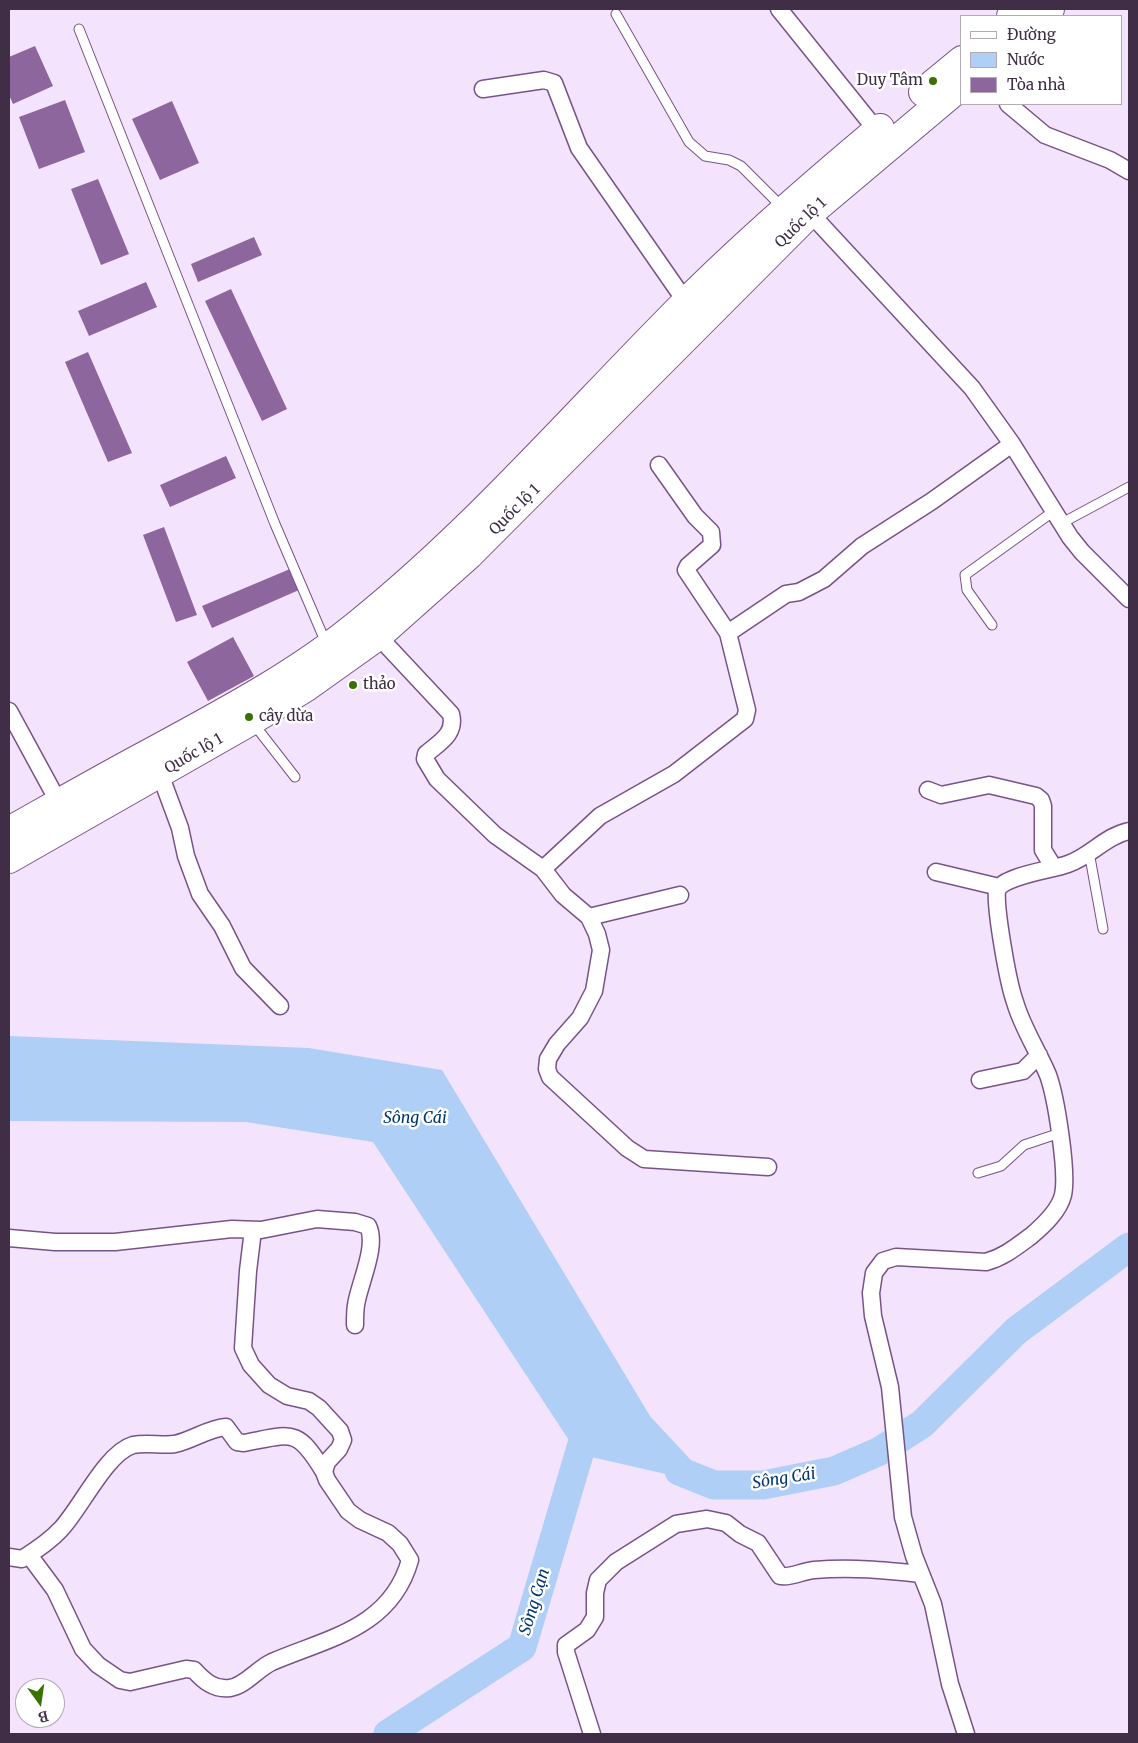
<!DOCTYPE html>
<meta charset="utf-8">
<style>
body{margin:0}
#map{position:relative;width:1138px;height:1743px;overflow:hidden;background:#f4e3fc;font-family:Merriweather,serif}
canvas{display:block}
.frame{position:absolute;inset:0;border:10px solid #3f2e46;pointer-events:none}
.legend{position:absolute;left:960px;top:15px;width:162px;height:90px;box-sizing:border-box;background:#fff;border:1px solid #b2abb5;margin:0;padding:6px 9px;list-style:none;font-size:15px;color:#3f2e46}
.legend li{display:flex;align-items:center;gap:10px;height:25px}
.legend b{width:25px;border:1px solid #b2abb5}
.north{position:absolute;left:15px;top:1678px;width:50px;height:50px;box-sizing:border-box;background:#fff;border:1px solid #b2abb5;border-radius:50%;rotate:166deg;font-size:14px;font-weight:700;line-height:20px;text-align:center;color:#3f2e46}
.north::after{content:'';display:block;margin:auto;width:18px;height:22px;background:#397200;clip-path:polygon(50% 0,100% 100%,50% 72%,0 100%)}
</style>
<div id="map">
<canvas width="1138" height="1743"></canvas>
<div class="frame"></div>
<ul class="legend">
<li><b style="height:6px;background:#fff"></b>Đường</li>
<li><b style="height:14px;background:#b0cff7"></b>Nước</li>
<li><b style="height:14px;background:#8d669e"></b>Tòa nhà</li>
</ul>
<div class="north">B</div>
</div>
<script>
const g = document.querySelector('canvas').getContext('2d');
g.lineJoin = 'round';
function paint(path, color) {
  g.fillStyle = color;
  g.fill(path, 'evenodd');
}
function trace(path, color, width, dash) {
  g.strokeStyle = color;
  g.lineWidth = width;
  g.lineCap = dash ? 'butt' : 'round';
  g.setLineDash(dash || []);
  g.stroke(path);
}
function write(font, color, halo, rows, align = 'center') {
  g.font = font + ' Merriweather,serif';
  g.lineWidth = 5;
  g.setLineDash([]);
  g.textBaseline = 'middle';
  g.strokeStyle = halo;
  g.fillStyle = color;
  for (const [text, x, y, turn = 0] of rows) {
    g.save();
    g.translate(x, y);
    g.rotate((+turn || 0) * Math.PI / 180);
    g.textAlign = isNaN(turn) ? turn : align;
    if (halo) g.strokeText(text, 0, 0);
    g.fillText(text, 0, 0);
    g.restore();
  }
}
const water = new Path2D(`
 M9,1036L309,1048L442,1070L650,1416L714,1485L578,1454L373,1142L246,1122L9,1121Z`);
const river = new Path2D(`
 M679,1471L714,1485H763L834,1471L880,1451L922,1424L1016,1331L1129,1247
 M388,1734L522,1647L590,1417`);
const building = new Path2D(`
 M35,46L53,86L13,104L9,95V57Z
 M65,100L85,152L39,169L19,117Z
 M172,101L199,163L160,180L132,119Z
 M98,179L129,254L101,265L71,189Z
 M254,237L262,255L198,282L191,264Z
 M146,282L157,307L89,336L78,311Z
 M231,289L287,409L262,421L205,301Z
 M88,352L132,453L108,462L65,362Z
 M226,456L236,478L170,507L160,485Z
 M164,527L197,615L176,622L143,535Z
 M290,569L299,590L212,628L202,606Z
 M233,637L254,676L208,701L187,662Z`);
const lane = new Path2D(`
 M616,14L689,142L705,156L729,160L741,166L783,208
 M79,29L275,524L326,643
 M1062,523L1129,487
 M992,625L967,590L965,575L1054,511
 M253,723L295,777
 M1089,852L1103,929
 M978,1173L1001,1166L1024,1145L1060,1133`);
const street = new Path2D(`
 M779,9L882,137
 M483,89L544,80L554,83L579,148L686,302
 M1008,104L1045,135L1110,160L1129,171
 M810,213L972,388L1012,444L1070,537L1082,552L1129,599
 M728,633L786,594L799,592L824,579L862,546L932,501L1012,444
 M378,636L451,714C456,734 440,742 426,754L425,759L437,779L495,835L543,869L563,895L589,917L597,934L601,950L594,991L580,1018L557,1044L548,1059L547,1069L550,1077L627,1148L644,1159L768,1167
 M9,711L59,803
 M160,774L180,828L186,856L200,894L222,926L243,968L280,1006
 M928,790L941,795L989,785L1036,796L1041,800L1043,806V850L1054,868
 M543,869L600,816L674,774L745,719L747,710L728,633L686,570L688,566L712,545L711,532L695,516L659,465
 M936,872L999,887
 M589,917L680,895
 M980,1080L1023,1071L1039,1055
 M9,1238L55,1242H115L232,1229L261,1230L317,1219L355,1222L368,1226C378,1246 359,1284 356,1305C355,1311 355,1318 355,1325
 M29,1555L55,1590L83,1649L98,1665L120,1680L130,1682L186,1669L194,1670C204,1681 214,1690 230,1688C245,1686 257,1669 272,1662C328,1638 391,1628 410,1560L400,1544L388,1533L360,1520L348,1511L327,1480L324,1472L327,1462L339,1449L343,1440L340,1431L319,1408L309,1401L287,1396L269,1385L251,1365L243,1348L248,1271L253,1230
 M9,1557L22,1559C35,1551 51,1540 61,1529C81,1508 106,1453 133,1445C147,1442 162,1446 175,1444C193,1440 209,1428 226,1427L237,1442L244,1443C292,1434 297,1427 324,1472
 M592,1734L566,1652V1645L587,1630L595,1617V1593L598,1580L616,1562L676,1524L707,1519L726,1523L740,1534L758,1543L780,1576C791,1578 802,1571 814,1570C852,1567 884,1570 921,1574
 M966,1734L950,1684L933,1604L914,1556L903,1517L890,1387L873,1316L871,1293L874,1273L883,1261L896,1257L986,1262C1004,1257 1016,1247 1031,1236C1044,1225 1059,1211 1063,1195C1068,1172 1056,1097 1048,1075C1038,1051 1022,1027 1015,1002C1008,983 995,909 997,890C1005,875 1052,870 1068,864C1091,856 1105,836 1129,831`);
const highway = new Path2D(`
 M1011,16L1019,9
 M1042,16L1050,9
 M923,92L962,60
 M9,831C57,804 104,777 153,751C223,713 297,674 359,623C478,527 578,410 686,302C748,240 813,184 880,128
 M9,859L251,721L305,688L378,636L469,555L810,213L962,85`);
const markers = [
 [933,81,5,"#397200"],
 [353,685,5,"#397200"],
 [249,717,5,"#397200"]
];
const poiNames = [
 ["Duy Tâm",923,81,"right"],
 ["thảo",363,685],
 ["cây dừa",259,717]
];
const streetNames = [
 ["Quốc lộ 1",801,223,-44],
 ["Quốc lộ 1",515,510,-45],
 ["Quốc lộ 1",194,754,-30]
];
const waterNames = [
 ["Sông Cái",415,1118],
 ["Sông Cái",784,1479,-9],
 ["Sông Cạn",535,1602,-73]
];
paint(water, '#b0cff7');
trace(river, '#b0cff7', 29);
paint(building, '#8d669e');
trace(lane, '#785389', 11);
trace(street, '#785389', 19);
trace(highway, '#785389', 30);
trace(lane, '#fff', 9);
trace(street, '#fff', 16);
trace(highway, '#fff', 28);
for (const [x, y, r, color] of markers) {
  const dot = new Path2D();
  dot.arc(x, y, r, 0, 2 * Math.PI);
  g.fillStyle = color;
  g.fill(dot);
  trace(dot, '#fff', 2);
}
write('15px', '#3f2e46', '#fff', poiNames, 'left');
write('15px', '#3f2e46', '#fff', streetNames);
write('italic 16px', '#003671', '#fff', waterNames);
</script>
